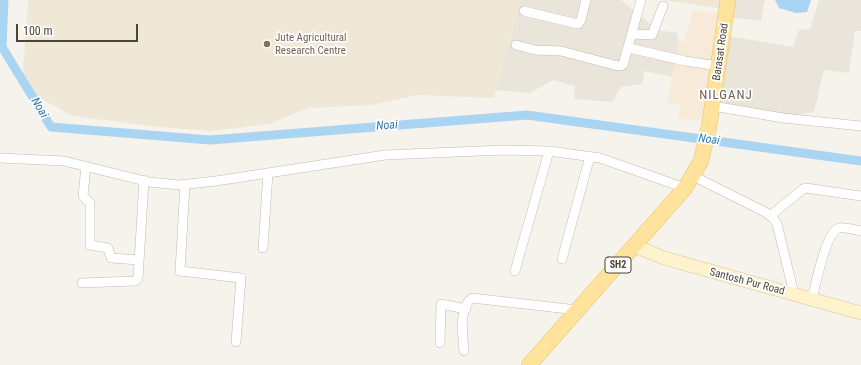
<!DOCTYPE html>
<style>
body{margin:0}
#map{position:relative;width:861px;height:365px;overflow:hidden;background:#f6f3ec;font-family:"Roboto Condensed",sans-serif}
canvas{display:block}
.scale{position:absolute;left:16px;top:24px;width:122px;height:18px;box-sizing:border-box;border:2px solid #4b4439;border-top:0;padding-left:5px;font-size:12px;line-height:14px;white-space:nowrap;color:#4b4439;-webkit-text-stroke:3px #fff;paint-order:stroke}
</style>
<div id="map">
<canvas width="861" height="365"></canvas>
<div class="scale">100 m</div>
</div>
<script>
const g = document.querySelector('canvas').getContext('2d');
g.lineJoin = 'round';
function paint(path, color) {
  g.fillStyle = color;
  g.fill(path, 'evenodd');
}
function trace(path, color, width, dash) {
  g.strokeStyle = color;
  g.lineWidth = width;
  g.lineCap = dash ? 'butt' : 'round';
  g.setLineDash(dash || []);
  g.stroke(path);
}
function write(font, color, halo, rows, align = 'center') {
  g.font = font + ' "Roboto Condensed",sans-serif';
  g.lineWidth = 3.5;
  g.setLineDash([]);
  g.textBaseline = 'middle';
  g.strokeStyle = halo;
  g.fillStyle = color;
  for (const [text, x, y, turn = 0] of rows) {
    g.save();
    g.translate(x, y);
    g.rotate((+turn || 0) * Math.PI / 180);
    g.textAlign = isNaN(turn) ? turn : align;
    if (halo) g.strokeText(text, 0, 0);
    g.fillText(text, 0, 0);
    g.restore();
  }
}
const residential = new Path2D(`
 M521,0H621L658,30L677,33L679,41L674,77L644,71L642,84L621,87L612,102L574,99L575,86L553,80L530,93L496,90Z
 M734,0H765L761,21L730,17Z
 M819,0H861V31H855L849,73L824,70L814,112L786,117L717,101L729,36L793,47L799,30L810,29Z`);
const commercial = new Path2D(`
 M693,11L723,14L701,120L679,119L680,105L667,104L679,41H685Z`);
const education = new Path2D(`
 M28,0H521L494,98L417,95L372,105L309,108L269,124L211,131L159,127L72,116L22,88Z
 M662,0H725L724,9Z`);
const water = new Path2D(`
 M775,0H811L807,12L796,13L779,8Z`);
const canal = new Path2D(`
 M4,0L2,47L51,127L210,140L527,115L861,161`);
const minor = new Path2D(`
 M524,11L578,24L581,20L586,0
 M632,34L652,35L663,6
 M516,45L535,50L561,51L618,66L623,65L641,0
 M629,48L685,61L719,66
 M713,106L783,118L861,126
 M0,158L64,161L149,182L179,185L216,181L385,155L504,150L549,151L600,158L685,188
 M86,166L83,196L90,203V245L108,248L111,258L139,260
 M693,176L765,212L773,218L777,224L794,294
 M185,185L180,271L241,278L236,342
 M770,216L803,189L806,188L861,196
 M263,248L268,173
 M562,259L590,156
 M515,271L549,151
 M82,283L135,281L138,279L144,180
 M812,299C815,287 826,231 839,228C846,227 855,230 861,231
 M440,343L441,304L466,309
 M464,351C463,335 458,309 472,298L577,310`);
const secondary = new Path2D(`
 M635,246L664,258L861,313`);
const primary = new Path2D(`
 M529,365L685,188L701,161L709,127L728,0`);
const markers = [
 [267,44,4,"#8d6e63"]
];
const shields = [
 [618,265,26]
];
const shieldNames = [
 ["SH2",618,265]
];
const educationNames = [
 ["Jute Agricultural",275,38],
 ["Research Centre",275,51]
];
const streetNames = [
 ["Barasat Road",721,52,-82],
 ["Santosh Pur Road",747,282,15]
];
const waterNames = [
 ["Noai",39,108,59],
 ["Noai",387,126,-4],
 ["Noai",709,140,8]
];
const quarterNames = [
 ["NILGANJ",726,96]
];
paint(residential, '#eae5da');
paint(commercial, '#f7ead8');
paint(education, '#efe8d6');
paint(water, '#a9d4f2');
trace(canal, '#a9d4f2', 9);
trace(minor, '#c2bbae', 10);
trace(secondary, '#d6c79b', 14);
trace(primary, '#e6c16a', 16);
trace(minor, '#fff', 9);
trace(secondary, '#fff3cd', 13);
trace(primary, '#ffe39c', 15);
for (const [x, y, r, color] of markers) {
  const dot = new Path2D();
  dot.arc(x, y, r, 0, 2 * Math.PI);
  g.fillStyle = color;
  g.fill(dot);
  trace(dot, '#fff', 1.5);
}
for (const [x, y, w] of shields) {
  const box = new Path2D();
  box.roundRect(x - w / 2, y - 8, w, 16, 3);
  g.fillStyle = '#fff';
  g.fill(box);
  trace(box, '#4b4439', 1);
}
write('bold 10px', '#4b4439', null, shieldNames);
write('11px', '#785e54', '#fff', educationNames, 'left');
write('11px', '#4b4439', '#fff', streetNames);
write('italic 12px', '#2e7ab2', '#fff', waterNames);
g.letterSpacing = '1px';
write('13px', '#6e6250', '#fff', quarterNames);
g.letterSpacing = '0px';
</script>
